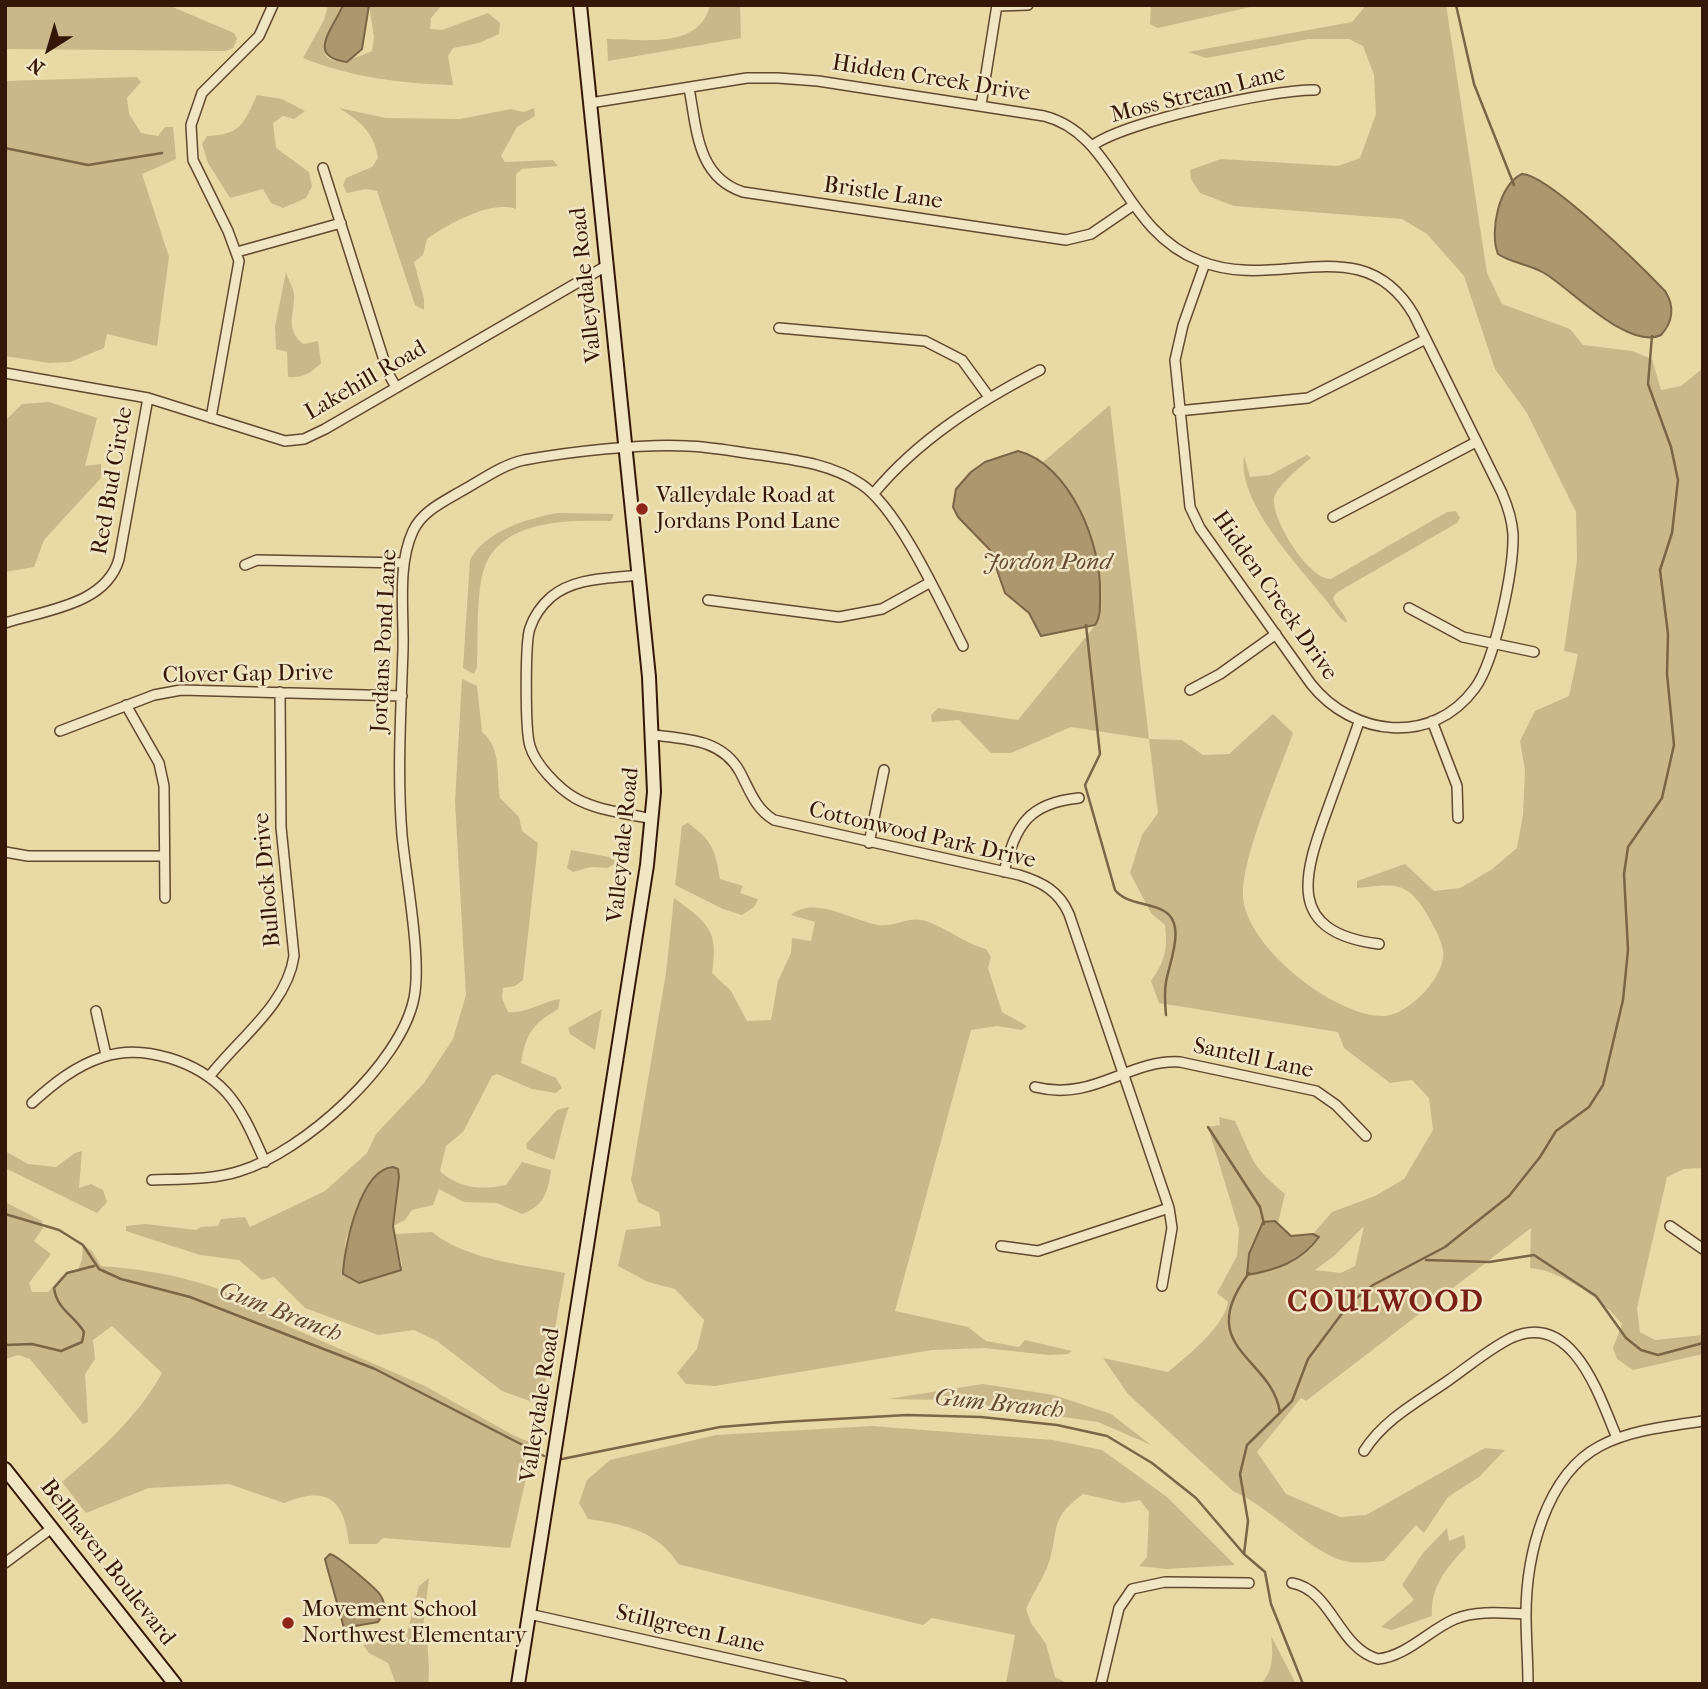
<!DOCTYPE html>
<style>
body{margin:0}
#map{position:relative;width:1708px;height:1689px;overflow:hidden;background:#e9d9a5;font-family:"IM FELL French Canon",serif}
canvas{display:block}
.frame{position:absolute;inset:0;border:7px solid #351707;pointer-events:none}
.north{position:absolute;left:14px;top:14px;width:70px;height:70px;-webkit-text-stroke:5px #f1e6c4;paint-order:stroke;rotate:217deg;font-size:19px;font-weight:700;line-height:28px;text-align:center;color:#351707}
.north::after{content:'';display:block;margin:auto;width:24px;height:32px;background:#351707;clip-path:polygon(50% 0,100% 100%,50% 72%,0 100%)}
</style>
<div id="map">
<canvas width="1708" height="1689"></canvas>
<div class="frame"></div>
<div class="north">N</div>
</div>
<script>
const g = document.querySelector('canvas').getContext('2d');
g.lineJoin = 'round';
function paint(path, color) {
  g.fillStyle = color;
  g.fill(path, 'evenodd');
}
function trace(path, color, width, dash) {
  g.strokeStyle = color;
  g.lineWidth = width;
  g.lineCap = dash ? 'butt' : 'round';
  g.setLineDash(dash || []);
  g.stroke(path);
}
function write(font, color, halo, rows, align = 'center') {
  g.font = font + ' "IM FELL French Canon",serif';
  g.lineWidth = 5;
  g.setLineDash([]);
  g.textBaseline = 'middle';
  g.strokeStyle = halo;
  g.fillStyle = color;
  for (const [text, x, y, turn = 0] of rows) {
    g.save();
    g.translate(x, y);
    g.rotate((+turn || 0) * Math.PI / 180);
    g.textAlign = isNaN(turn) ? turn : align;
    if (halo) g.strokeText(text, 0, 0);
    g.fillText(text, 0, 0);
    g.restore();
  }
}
const green = new Path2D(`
 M5,5H168L234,33L237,39L233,48L225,51L5,49Z
 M328,5H343C338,17 329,29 326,42C317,73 359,57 372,51L374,37L369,5H442L431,18L430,29L442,30L488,13L500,23L499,34L479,43L453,48L448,56L453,85C403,84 350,77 303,58L324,20Z
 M710,5H740L741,38L608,61L607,39C641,39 700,50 710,5Z
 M1151,5H1259L1158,28L1150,24Z
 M1366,5H1446L1487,273L1502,304L1570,329L1583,345L1632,351L1652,359L1661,390L1681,386L1703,368V1168L1684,1169L1667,1177L1637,1308L1640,1332L1655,1340L1703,1335V1354L1633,1370L1617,1359L1613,1348L1622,1324C1604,1300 1560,1270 1530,1268L1531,1228L1306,1401L1301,1398L1257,1452L1286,1494L1340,1517L1366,1515L1485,1448L1505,1450L1479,1477L1448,1497L1424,1533L1416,1525L1384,1561C1372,1562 1357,1564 1345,1561C1314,1555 1269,1506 1233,1491L1128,1394L1103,1358L1168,1372C1187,1356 1224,1327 1228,1302L1217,1293L1237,1256L1239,1229L1208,1127L1220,1125L1219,1117L1235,1121C1253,1159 1250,1165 1285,1194L1278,1223L1274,1221L1261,1230L1251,1251L1311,1248L1319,1238L1313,1234L1332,1212L1375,1196L1404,1179L1433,1130L1429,1098L1412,1080L1390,1083L1344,1048L1338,1032L1159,1003L1151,981C1165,962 1168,948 1165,925L1151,913L1130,873L1142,835L1158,813L1149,739L1071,727L1011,753H991L959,720L932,722L931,715L938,708L1018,720L1098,622L1100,607L1099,561L1052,471L1043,462L1110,405L1149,739L1182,740L1203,755L1229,754L1273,714L1293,733C1279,773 1242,856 1243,895C1244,946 1335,1017 1384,1016C1409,1015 1447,975 1443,950C1440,936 1432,923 1425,911C1405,879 1391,885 1357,888V881L1405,864L1434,891L1460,888L1491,870L1517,848L1523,815L1525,770L1520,741L1535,711L1569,696L1578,654L1564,651L1577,560L1576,512L1527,413L1495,369L1464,276L1427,234L1402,219L1234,206L1200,193L1191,179L1190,170L1221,159L1338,166L1360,158L1376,114L1374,75L1363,46L1349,39H1309L1206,58L1188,52L1352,22ZM1364,1226L1355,1266L1341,1273L1315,1270L1334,1256Z
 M137,77L141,82L127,98L129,114L141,133L158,136L165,127H173L176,159L142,174L169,257L157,346L107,334L104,348L70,362L49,363L5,356V81Z
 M257,95L282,99L305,111L294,119L283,116L273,123L276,148L309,172L312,186L306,198L283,208L271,203L263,189L230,198L208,163L202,144L207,136C241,135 244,123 257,95Z
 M339,108L386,118L460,119L511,109L524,112L534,108L535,116L517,127L501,156L505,162L553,160L558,166L522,169L516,174V209C491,200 448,224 427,239L423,255L414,262L424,299V310L415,305L377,191L366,189L347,193L343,185L346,178L372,167L378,158C374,132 360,121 339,108Z
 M286,272C288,279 293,287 294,294C295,314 284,328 303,344L318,341L321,363C311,373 303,378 288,377L287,352L276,349L275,327Z
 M49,402L97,418L85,466L101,464V478L44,540L34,567L5,572V421L22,404Z
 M1307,455L1311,458C1302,465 1276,487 1274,498C1271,519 1309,580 1331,579L1447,512L1456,511L1460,518L1457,523L1336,593L1333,598C1336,607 1346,614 1347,623L1341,619C1312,579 1236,507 1244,456L1250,477L1270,475Z
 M558,513L614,514L611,521C569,520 501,519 484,569C476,591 478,642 477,667L474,674L463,668L470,560C485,531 528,518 558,513Z
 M462,679L477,686L482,732C502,749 496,774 500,798L519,817L522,831L538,843L523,980L515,986L503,988L502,998L508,1012C526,1014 541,1002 560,999L558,1009C532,1025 526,1033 521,1063L556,1078L562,1088L556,1093L532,1089L497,1074L492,1076L463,1132L446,1146L440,1171C459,1189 482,1190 506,1185L522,1162L551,1170C548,1192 544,1206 522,1214L497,1203L464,1202L439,1189L433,1205L412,1210L405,1220L393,1226L394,1202L370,1184L346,1238L343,1274L402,1265L395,1234L432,1232C467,1260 521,1264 565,1273L541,1405L502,1391L437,1341L414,1330L378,1335L305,1308L274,1277L262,1280L239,1260L200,1255L126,1231V1226L146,1224L196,1230L201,1227L218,1226L221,1219L245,1217L250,1227L325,1191L367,1153L376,1134L424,1083L453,1039L466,995L455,802Z
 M688,823C713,841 715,850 720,879L743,886L740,893L758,899L754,907L742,915L723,909L675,885L682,826Z
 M571,850L609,857L617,862L608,868L591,867L573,872L567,868Z
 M674,898C708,923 719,930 712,973L731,991L747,1021L771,1020L778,981L791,953L792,938L811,941L815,922L791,915C815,895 852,921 879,925C893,927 908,917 922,920C945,926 963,943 986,949L991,957L988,968L1002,1012L1027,1026L1022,1030L997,1026L971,1030L895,1311L968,1327L986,1341L1019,1347L1025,1340L1072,1351L1068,1354L1049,1355L984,1348L932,1350L715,1386L686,1384L677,1373L697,1349L704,1320L675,1289L648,1282L618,1266L626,1230L661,1226L659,1212L638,1202L631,1180L666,973Z
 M602,1009L595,1050L570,1034L568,1028Z
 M569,1107C562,1125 560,1142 554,1160L527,1149L526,1144L557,1110Z
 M5,1151L28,1164L56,1167L75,1153L82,1151L79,1188L91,1184L103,1190L107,1202L97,1213L5,1168Z
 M5,1202L42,1221L43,1228L34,1241L51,1254L29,1283L32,1292H48L61,1277L78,1269L82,1260L83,1245L92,1251L101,1266C166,1271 234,1285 285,1325L425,1386L513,1435L534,1444L510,1548L383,1538L377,1544H349C344,1499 328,1485 284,1503L229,1484L149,1488L86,1513L62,1482C101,1449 137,1418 162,1373L112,1326L93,1340L95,1359L85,1374L88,1422L83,1424L30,1359L18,1355L5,1359Z
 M983,1384L1054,1395L1111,1414L1151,1445L1098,1422L948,1400L888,1399Z
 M872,1426L1053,1440L1102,1450L1167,1497L1235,1565L1166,1569L1139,1566L1147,1557L1149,1512L1140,1500L1123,1503L1083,1494C1051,1518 1059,1524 1050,1559C1045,1576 1033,1593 1026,1609L1031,1623L1046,1644L1055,1677L1069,1684H1012L1006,1683L1015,1635L932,1618L923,1625L678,1564C658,1531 623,1524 588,1519L579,1503L587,1480L610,1460L716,1435Z
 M1447,1528L1449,1541L1464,1535L1466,1547C1447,1567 1430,1587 1432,1616L1392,1630L1381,1627L1414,1600L1402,1585L1423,1553Z
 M429,1578L423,1627L428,1635C426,1652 431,1666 428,1684H396L388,1663L369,1653L363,1645L406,1637L419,1586Z
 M1271,1636L1293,1678L1295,1684H1261C1274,1670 1273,1653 1271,1636Z`);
const water = new Path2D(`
 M343,5H369L362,49L347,62C304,57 335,26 343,5Z
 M1522,174C1548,174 1644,269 1665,291C1675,306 1673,322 1661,335C1629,351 1570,288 1544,273C1529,264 1511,263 1498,254C1489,232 1499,184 1522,174Z
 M1018,451C1070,464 1102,545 1100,594C1100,604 1101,617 1095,625L1041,636L1029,613L1005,593L990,550L958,517L953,507L956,489L971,472L985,462Z
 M393,1167L398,1169L399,1177L393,1226L401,1270L359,1283L343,1274C344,1248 360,1169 393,1167Z
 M1275,1221L1291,1236L1313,1234L1319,1237C1301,1262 1276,1270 1247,1275L1249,1254L1263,1222Z
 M330,1554C337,1555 377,1589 381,1596C386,1604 384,1614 378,1622L344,1628L327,1567L325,1559Z`);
const stream = new Path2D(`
 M1456,5L1474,84L1514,185
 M5,148L88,165L162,153
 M1086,625L1100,754L1085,785L1115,890C1127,905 1149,902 1164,911C1187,924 1169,963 1166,982C1164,993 1165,1004 1166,1015
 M1208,1127L1260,1207L1264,1224
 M5,1214L59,1230L83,1245L99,1269L121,1279L190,1297L375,1369L544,1456
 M1426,1260L1489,1262L1534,1255L1596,1296L1626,1338L1641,1350L1658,1355L1703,1343
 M1249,1273C1192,1349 1273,1357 1280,1413
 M5,1345L32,1344L61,1351L82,1342L84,1332C74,1315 57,1310 54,1288L67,1273L94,1266
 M562,1459L720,1427L782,1422L907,1415L981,1417L1057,1425L1107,1436L1152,1463L1196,1498L1244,1554L1265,1572L1271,1604L1303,1684
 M1244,1554L1248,1521L1240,1474L1247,1445L1292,1401L1308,1359L1349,1304L1373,1285L1445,1247L1509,1196L1540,1157L1556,1131L1589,1107L1603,1085L1623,1000L1628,950L1624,874L1628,847L1662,798L1674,745L1667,674L1668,634L1660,570L1672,533L1678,480L1671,447L1648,384L1652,336`);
const street = new Path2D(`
 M997,6L1028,5
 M689,88C697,130 697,177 743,192L1066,240L1091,234L1132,206
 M590,103L747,78H778L818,81L1044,116C1116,134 1121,230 1200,261C1278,293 1362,226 1414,315L1502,493C1508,507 1512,519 1513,534C1514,569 1495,661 1475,688C1432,747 1352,736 1311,684L1200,528L1190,507L1175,360L1183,325L1205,263
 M981,105L997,5
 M1092,146C1123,122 1274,89 1315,90
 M323,168L388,373L396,387
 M237,252L341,223
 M779,328L925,341L962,360L989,397
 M5,373L148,398L285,441L304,439L325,429L606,266
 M1178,411L1308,398L1426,339
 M211,418L239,261L228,231L193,160L191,125L202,93L259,36L273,5
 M874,493C919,439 978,402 1040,370
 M1333,517L1476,442
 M245,565L257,560L404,563
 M638,575C609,579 575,577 551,597C542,605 534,616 530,628C525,641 525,731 530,746C535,764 558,788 575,798C598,811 626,813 652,819
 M708,600L839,617L882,609L929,583
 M1409,608L1463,637L1534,652
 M5,623C45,610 106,605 119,559L148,398
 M1190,690L1220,674L1276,634
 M126,705L159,763L164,786L165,898
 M1432,721L1457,786L1458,818
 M1359,722C1349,751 1338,780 1328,808C1303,876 1285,932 1379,944
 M60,731L154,695L181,690L402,696
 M653,735C686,739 722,739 740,772C750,791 755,808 774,820L1019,875C1042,882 1059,891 1069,914L1169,1208L1172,1228L1162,1286
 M869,843L884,770
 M5,852L28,856H164
 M1004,872C1016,825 1028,803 1079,798
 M96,1011L106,1055
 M209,1077C238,1039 287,1005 294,956L281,827L280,692
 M1035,1087C1094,1102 1128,1059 1180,1062L1316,1091L1336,1105L1366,1136
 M32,1103C53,1084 75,1066 103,1057C144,1043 198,1062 226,1092C244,1112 254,1138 265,1162
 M152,1180C180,1179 213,1180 240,1171C303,1152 401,1064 414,998C422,959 406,878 402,835C397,773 401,711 403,649C404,612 397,565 413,531C422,512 441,503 458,493C479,482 501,465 524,460C568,452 644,443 688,446C712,447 737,452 762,455C796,460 831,464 861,484C899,509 941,603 963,646
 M1670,1226L1703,1249
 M1001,1246L1038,1251L1169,1208
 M1364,1451C1384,1419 1419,1401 1449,1380C1469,1366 1489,1349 1511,1338C1573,1309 1600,1398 1617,1438
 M5,1563L52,1528
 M1292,1583C1332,1590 1338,1648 1378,1659C1407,1656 1429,1630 1455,1619C1477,1610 1503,1613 1526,1614
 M529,1614L842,1684
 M1101,1684L1119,1608L1132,1589L1165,1582L1249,1583
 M1528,1684C1528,1661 1526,1638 1526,1615C1526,1557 1545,1475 1600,1446C1630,1430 1669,1426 1703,1421`);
const secondary = new Path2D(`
 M5,1469L175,1684
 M518,1684L647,865L654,792L649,677L580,5`);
const markers = [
 [642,509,7,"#8f2418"],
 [288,1623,7,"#8f2418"]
];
const streetNames = [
 ["Hidden Creek Drive",931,79,9],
 ["Moss Stream Lane",1198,95,-14],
 ["Bristle Lane",883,194,8],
 ["Valleydale Road",587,285,-96],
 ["Lakehill Road",366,381,-30],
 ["Red Bud Circle",113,481,-80],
 ["Hidden Creek Drive",1274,596,55],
 ["Jordans Pond Lane",385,641,-87],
 ["Clover Gap Drive",248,675,-1],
 ["Cottonwood Park Drive",922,836,13],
 ["Valleydale Road",624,845,-84],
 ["Bullock Drive",268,880,-95],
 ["Santell Lane",1253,1059,12],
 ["Valleydale Road",541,1405,-81],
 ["Bellhaven Boulevard",107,1563,52],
 ["Stillgreen Lane",690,1630,13]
];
const poiNames = [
 ["Valleydale Road at",656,496],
 ["Jordans Pond Lane",656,522],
 ["Movement School",302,1610],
 ["Northwest Elementary",302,1636]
];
const waterNames = [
 ["Jordon Pond",1047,563],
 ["Gum Branch",280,1313,21],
 ["Gum Branch",999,1405,6]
];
const districtNames = [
 ["COULWOOD",1386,1304]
];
paint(green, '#cab88a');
paint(water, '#ac976f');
trace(water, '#7c6445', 2);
trace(stream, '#7c6445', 2.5);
trace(street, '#62482e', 12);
trace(secondary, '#351707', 16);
trace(street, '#f1e6c4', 9);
trace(secondary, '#f1e6c4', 12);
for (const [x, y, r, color] of markers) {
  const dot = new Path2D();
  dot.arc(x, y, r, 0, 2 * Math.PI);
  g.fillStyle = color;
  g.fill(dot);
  trace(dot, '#f1e6c4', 2.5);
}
write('23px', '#351707', '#f1e6c4', streetNames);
write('23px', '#351707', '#f1e6c4', poiNames, 'left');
write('italic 24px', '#654a31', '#f1e6c4', waterNames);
g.letterSpacing = '2px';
write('bold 30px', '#7a1f14', '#f1e6c4', districtNames);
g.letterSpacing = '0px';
</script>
